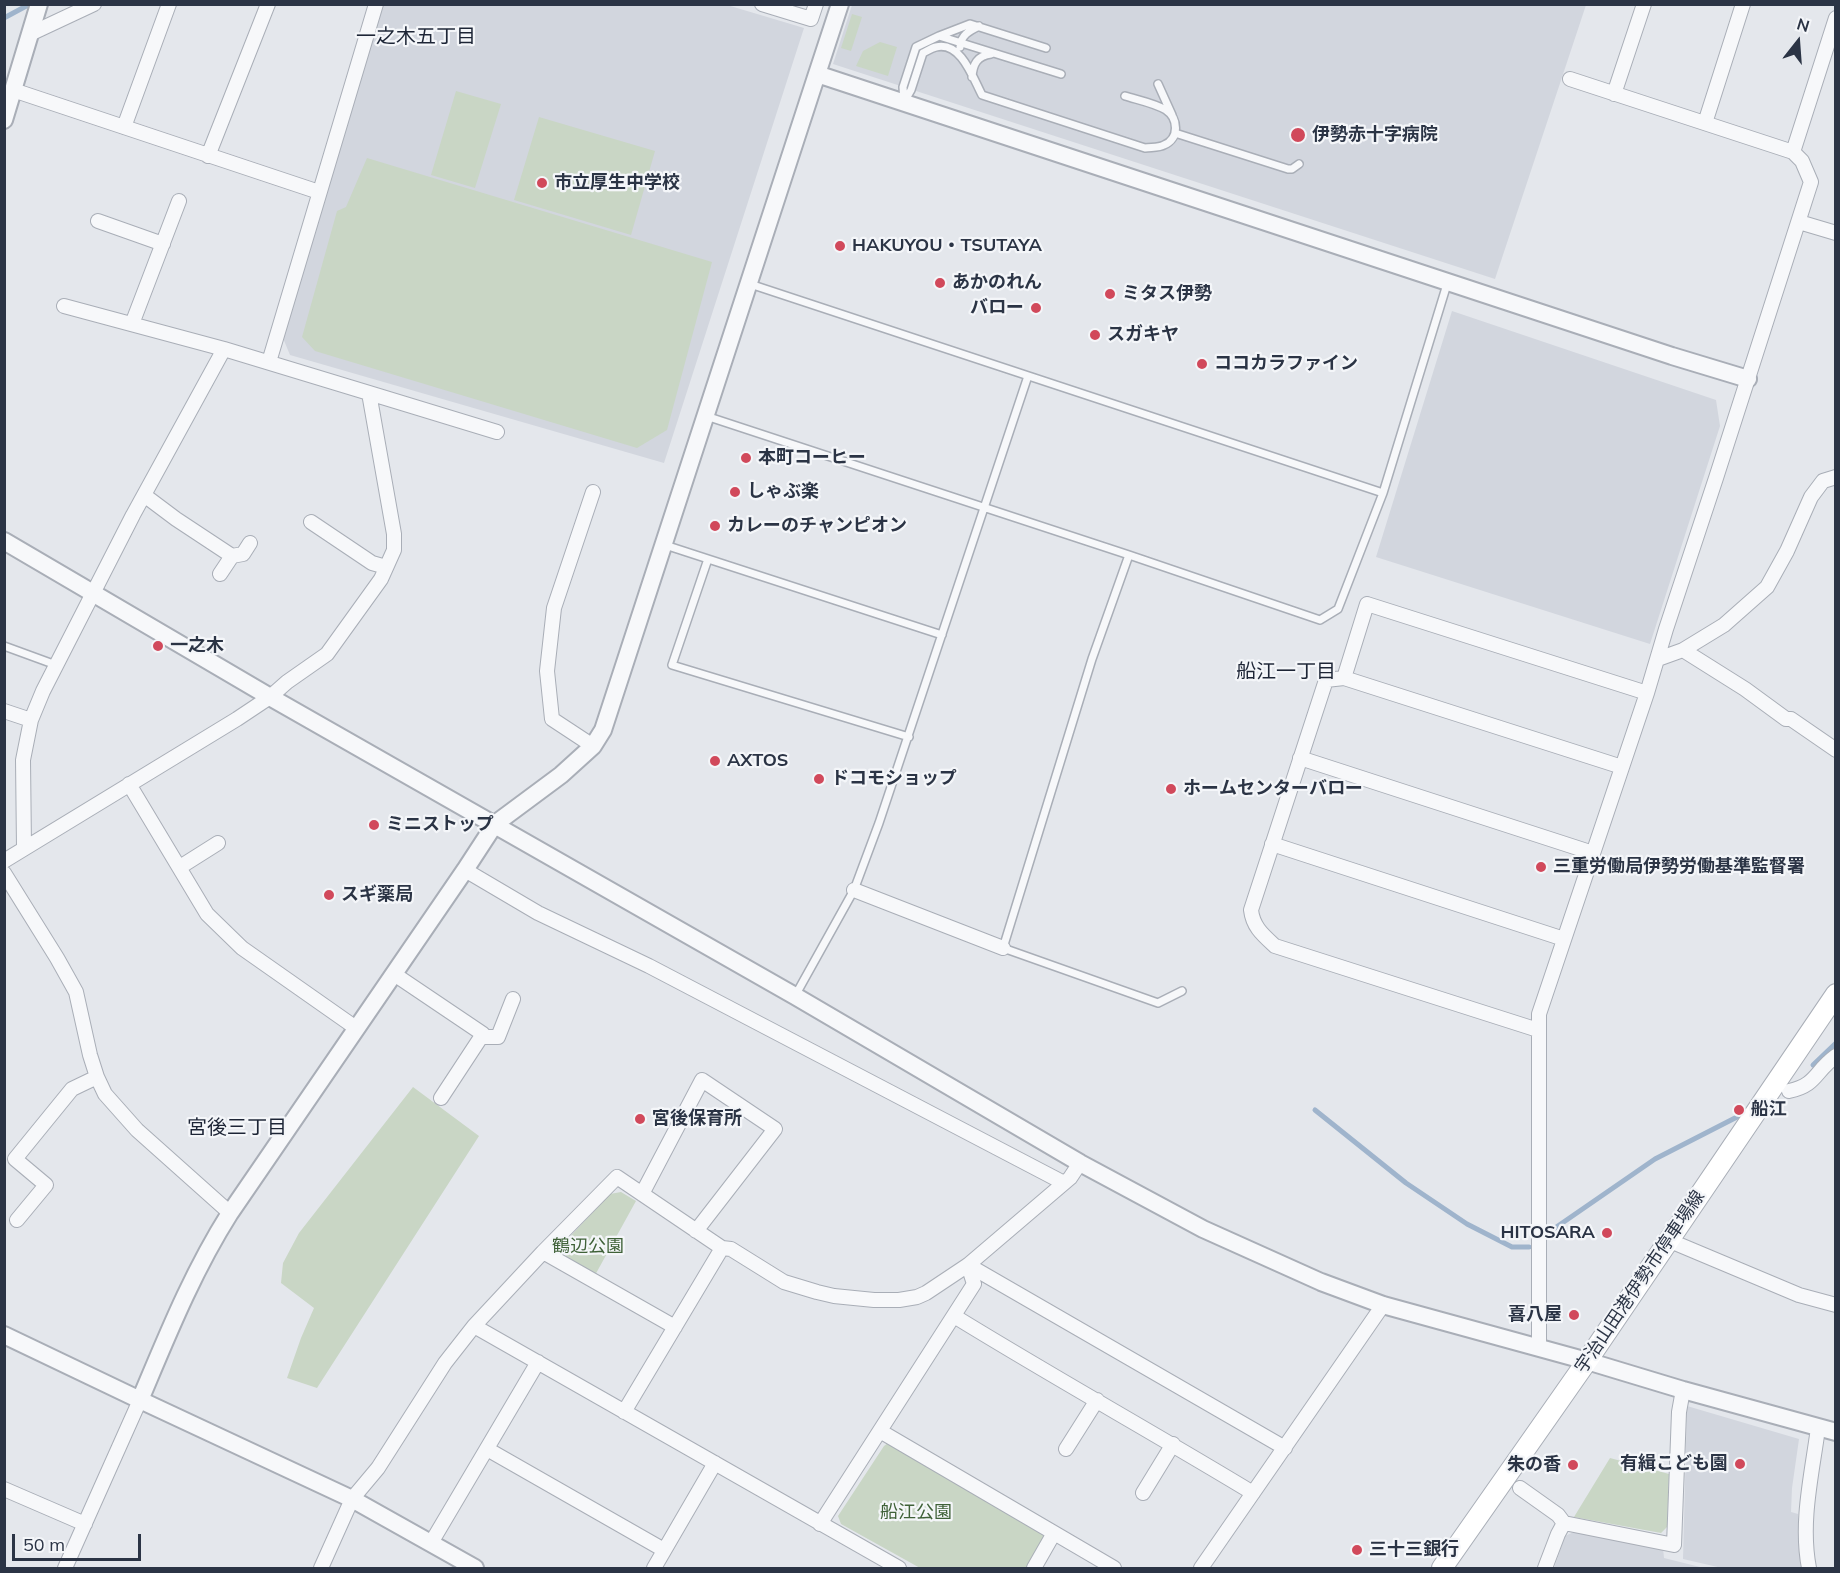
<!DOCTYPE html>
<meta charset="utf-8">
<style>
body{margin:0}
#map{position:relative;width:1840px;height:1573px;overflow:hidden;background:#e4e7ec;font-family:Mulish,sans-serif}
canvas{display:block}
.frame{position:absolute;inset:0;border:6px solid #2b3445;pointer-events:none}
.north{position:absolute;left:1768px;top:12px;width:60px;height:60px;-webkit-text-stroke:4px #f4f6f9;paint-order:stroke;rotate:17deg;font-size:16px;font-weight:700;line-height:24px;text-align:center;color:#2b3445}
.north::after{content:'';display:block;margin:auto;width:21px;height:27px;background:#2b3445;clip-path:polygon(50% 0,100% 100%,50% 72%,0 100%)}
.scale{position:absolute;left:12px;top:1534px;width:129px;height:27px;box-sizing:border-box;border:3px solid #2b3445;border-top:0;padding-left:8px;font-size:18px;line-height:21px;white-space:nowrap;color:#2b3445;-webkit-text-stroke:4px #f4f6f9;paint-order:stroke}
</style>
<div id="map">
<canvas width="1840" height="1573"></canvas>
<div class="frame"></div>
<div class="north">N</div>
<div class="scale">50 m</div>
</div>
<script>
const g = document.querySelector('canvas').getContext('2d');
g.lineJoin = 'round';
function paint(path, color) {
  g.fillStyle = color;
  g.fill(path, 'evenodd');
}
function trace(path, color, width, dash) {
  g.strokeStyle = color;
  g.lineWidth = width;
  g.lineCap = dash ? 'butt' : 'round';
  g.setLineDash(dash || []);
  g.stroke(path);
}
function write(font, color, halo, rows, align = 'center') {
  g.font = font + ' Mulish,"Noto Sans JP",sans-serif';
  g.lineWidth = 4.5;
  g.setLineDash([]);
  g.textBaseline = 'middle';
  g.strokeStyle = halo;
  g.fillStyle = color;
  for (const [text, x, y, turn = 0] of rows) {
    g.save();
    g.translate(x, y);
    g.rotate((+turn || 0) * Math.PI / 180);
    g.textAlign = isNaN(turn) ? turn : align;
    if (halo) g.strokeText(text, 0, 0);
    g.fillText(text, 0, 0);
    g.restore();
  }
}
const built = new Path2D(`
 M382,5H727L804,28L664,463L290,355L283,338Z
 M852,5H1586L1495,279L833,64Z
 M1452,311L1716,400L1720,426L1650,644L1376,557Z
 M1687,1406L1799,1439L1792,1488L1791,1512L1798,1514L1802,1568H1722L1683,1559Z
 M1576,1531L1663,1548L1664,1558L1704,1568H1554L1565,1536Z`);
const green = new Path2D(`
 M852,14L862,17L851,51L841,48Z
 M880,42L897,47L888,76L856,66L863,51Z
 M456,91L501,104L475,188L431,175Z
 M539,117L655,151L631,235L514,200Z
 M367,158L712,262L667,430L637,448L315,351L302,337L337,211L346,207Z
 M413,1087L479,1136L317,1388L287,1378L301,1338L314,1308L281,1283L283,1263L299,1233Z
 M621,1192L636,1201L594,1277L563,1257L559,1248L610,1194Z
 M888,1443L1043,1534V1538L1028,1568H920L841,1524L838,1516L884,1446Z
 M1610,1458L1669,1474L1667,1527L1661,1533L1574,1517Z`);
const stream = new Path2D(`
 M4,18L30,4
 M1813,1065L1836,1043
 M1315,1110L1406,1183L1467,1224L1512,1247H1529
 M1555,1228L1655,1159L1737,1117`);
const service = new Path2D(`
 M939,36L970,24L1046,48
 M960,47C961,35 969,31 979,26
 M972,77C973,64 977,56 991,54
 M1158,84L1172,115
 M904,102L911,90L923,53C927,51 932,48 936,47C961,41 973,78 982,95L1145,148C1151,147 1159,148 1164,145C1180,138 1178,118 1166,110C1154,103 1138,100 1125,96
 M904,102L903,87L916,47L939,36L1061,74
 M1175,133L1288,169H1292L1299,164
 M750,284L1383,493
 M706,416L1129,555L1320,620L1338,609L1383,493L1448,281
 M665,545L942,635
 M1129,555L1092,659L1003,948L1158,1003L1182,991
 M708,559L672,665L909,737
 M4,646L56,665
 M795,996L854,890L879,823L1028,376`);
const minor = new Path2D(`
 M762,4L811,19L816,4
 M30,34L94,4
 M13,90L319,192
 M1614,94L1644,4
 M1705,123L1743,4
 M124,127L169,4
 M1793,152L1836,18
 M208,156L268,4
 M98,221L163,244
 M1799,222L1836,233
 M64,306L224,349
 M132,324L179,201
 M269,362L376,4
 M369,393L497,432
 M593,492L554,608L547,671L552,719L593,746
 M144,495L176,519L232,556L220,574
 M311,522L372,563L386,567
 M232,556L243,554L250,543
 M1683,650L1745,689L1786,719H1791L1836,750
 M1658,659L1683,650L1724,625L1767,587L1787,551L1811,497L1823,481L1836,477
 M1344,678L1367,604L1647,693
 M4,711L31,720
 M1300,758L1593,853
 M129,784L207,914L242,948L356,1028
 M1272,844L1564,939
 M4,861L237,719L270,697L287,682L327,654L381,579L394,550V534L369,393L224,349L133,515L43,691L31,720L23,760L24,848
 M180,867L218,843
 M465,870L538,913L649,966L1064,1183
 M4,873L57,958L76,992L90,1055L97,1077L105,1094L137,1130L230,1213
 M854,890L1003,948
 M394,974L483,1034L441,1098
 M1538,1030L1275,946C1263,935 1253,927 1251,910L1326,680L1344,678L1622,767
 M481,1037H498L513,999
 M1789,1091C1817,1085 1814,1072 1836,1056
 M642,1194L702,1080L775,1129L696,1231
 M17,1220L46,1185L15,1159L72,1089L97,1077
 M1668,1240L1799,1295L1836,1305
 M543,1252L675,1327
 M968,1265L1285,1448
 M954,1316C1053,1377 1154,1433 1253,1493
 M474,1326L899,1568
 M1539,1348V1014L1647,693L1666,629L1716,478L1811,182L1802,161L1793,152L1570,79
 M624,1412L722,1248
 M880,1431L1114,1568
 M487,1449L664,1550
 M1066,1449L1097,1400
 M1520,1488L1558,1515L1564,1523L1674,1545L1679,1412L1683,1390
 M4,1489L85,1524
 M1143,1493L1173,1444
 M820,1524L974,1284L968,1265
 M431,1543L538,1362
 M65,1568L140,1400
 M321,1568L352,1499L378,1468L445,1363L474,1326L543,1252L617,1177L722,1248L731,1249L784,1282L817,1292L834,1296L874,1300H899L917,1297L926,1293L968,1265L1070,1178L1080,1163
 M654,1568L715,1463
 M1034,1568L1054,1533
 M1201,1568L1383,1305
 M1545,1568L1558,1534L1564,1523
 M1809,1568C1800,1522 1812,1474 1818,1428`);
const tertiary = new Path2D(`
 M817,74L840,4
 M4,120L39,4
 M4,541L270,697L795,996L1080,1163L1203,1229L1321,1282L1383,1305L1587,1361L1683,1390L1836,1432
 M4,1335L140,1400L352,1499L475,1568
 M140,1400C167,1336 192,1273 230,1213L465,870L495,824L561,775L593,746L603,730L817,74L1672,356L1748,379`);
const secondary = new Path2D(`
 M1442,1568L1587,1361L1836,994`);
const markers = [
 [1298,135,8,"#d1495b"],
 [542,183,6,"#d1495b"],
 [840,246,6,"#d1495b"],
 [940,283,6,"#d1495b"],
 [1110,294,6,"#d1495b"],
 [1036,308,6,"#d1495b"],
 [1095,335,6,"#d1495b"],
 [1202,364,6,"#d1495b"],
 [746,458,6,"#d1495b"],
 [735,492,6,"#d1495b"],
 [715,526,6,"#d1495b"],
 [158,646,6,"#d1495b"],
 [715,761,6,"#d1495b"],
 [819,779,6,"#d1495b"],
 [1171,789,6,"#d1495b"],
 [374,825,6,"#d1495b"],
 [1541,867,6,"#d1495b"],
 [329,895,6,"#d1495b"],
 [1739,1110,6,"#d1495b"],
 [640,1119,6,"#d1495b"],
 [1607,1233,6,"#d1495b"],
 [1574,1315,6,"#d1495b"],
 [1740,1464,6,"#d1495b"],
 [1573,1465,6,"#d1495b"],
 [1357,1550,6,"#d1495b"]
];
const poiNames = [
 ["伊勢赤十字病院",1312,135],
 ["市立厚生中学校",554,183],
 ["HAKUYOU・TSUTAYA",852,246],
 ["あかのれん",952,283],
 ["ミタス伊勢",1122,294],
 ["バロー",1024,308,"right"],
 ["スガキヤ",1107,335],
 ["ココカラファイン",1214,364],
 ["本町コーヒー",758,458],
 ["しゃぶ楽",747,492],
 ["カレーのチャンピオン",727,526],
 ["一之木",170,646],
 ["AXTOS",727,761],
 ["ドコモショップ",831,779],
 ["ホームセンターバロー",1183,789],
 ["ミニストップ",386,825],
 ["三重労働局伊勢労働基準監督署",1553,867],
 ["スギ薬局",341,895],
 ["船江",1751,1110],
 ["宮後保育所",652,1119],
 ["HITOSARA",1595,1233,"right"],
 ["喜八屋",1562,1315,"right"],
 ["有緝こども園",1728,1464,"right"],
 ["朱の香",1561,1465,"right"],
 ["三十三銀行",1369,1550]
];
const parkNames = [
 ["鶴辺公園",588,1247],
 ["船江公園",916,1513]
];
const streetNames = [
 ["宇治山田港伊勢市停車場線",1640,1282,-56]
];
const neighbourhoodNames = [
 ["一之木五丁目",416,37],
 ["船江一丁目",1286,672],
 ["宮後三丁目",237,1128]
];
paint(built, '#d2d6de');
paint(green, '#c9d6c5');
trace(stream, '#9fb4cc', 5);
trace(service, '#a9aeb7', 10);
trace(minor, '#a9aeb7', 16);
trace(tertiary, '#a9aeb7', 20);
trace(secondary, '#a9aeb7', 22);
trace(service, '#f7f8fa', 7);
trace(minor, '#f7f8fa', 14);
trace(tertiary, '#f7f8fa', 16);
trace(secondary, '#fff', 20);
for (const [x, y, r, color] of markers) {
  const dot = new Path2D();
  dot.arc(x, y, r, 0, 2 * Math.PI);
  g.fillStyle = color;
  g.fill(dot);
  trace(dot, '#f4f6f9', 2);
}
write('bold 18px', '#2b3445', '#f4f6f9', poiNames, 'left');
write('18px', '#3f6138', '#f4f6f9', parkNames);
write('18px', '#2b3445', '#f4f6f9', streetNames);
write('20px', '#1d2536', '#f4f6f9', neighbourhoodNames);
</script>
